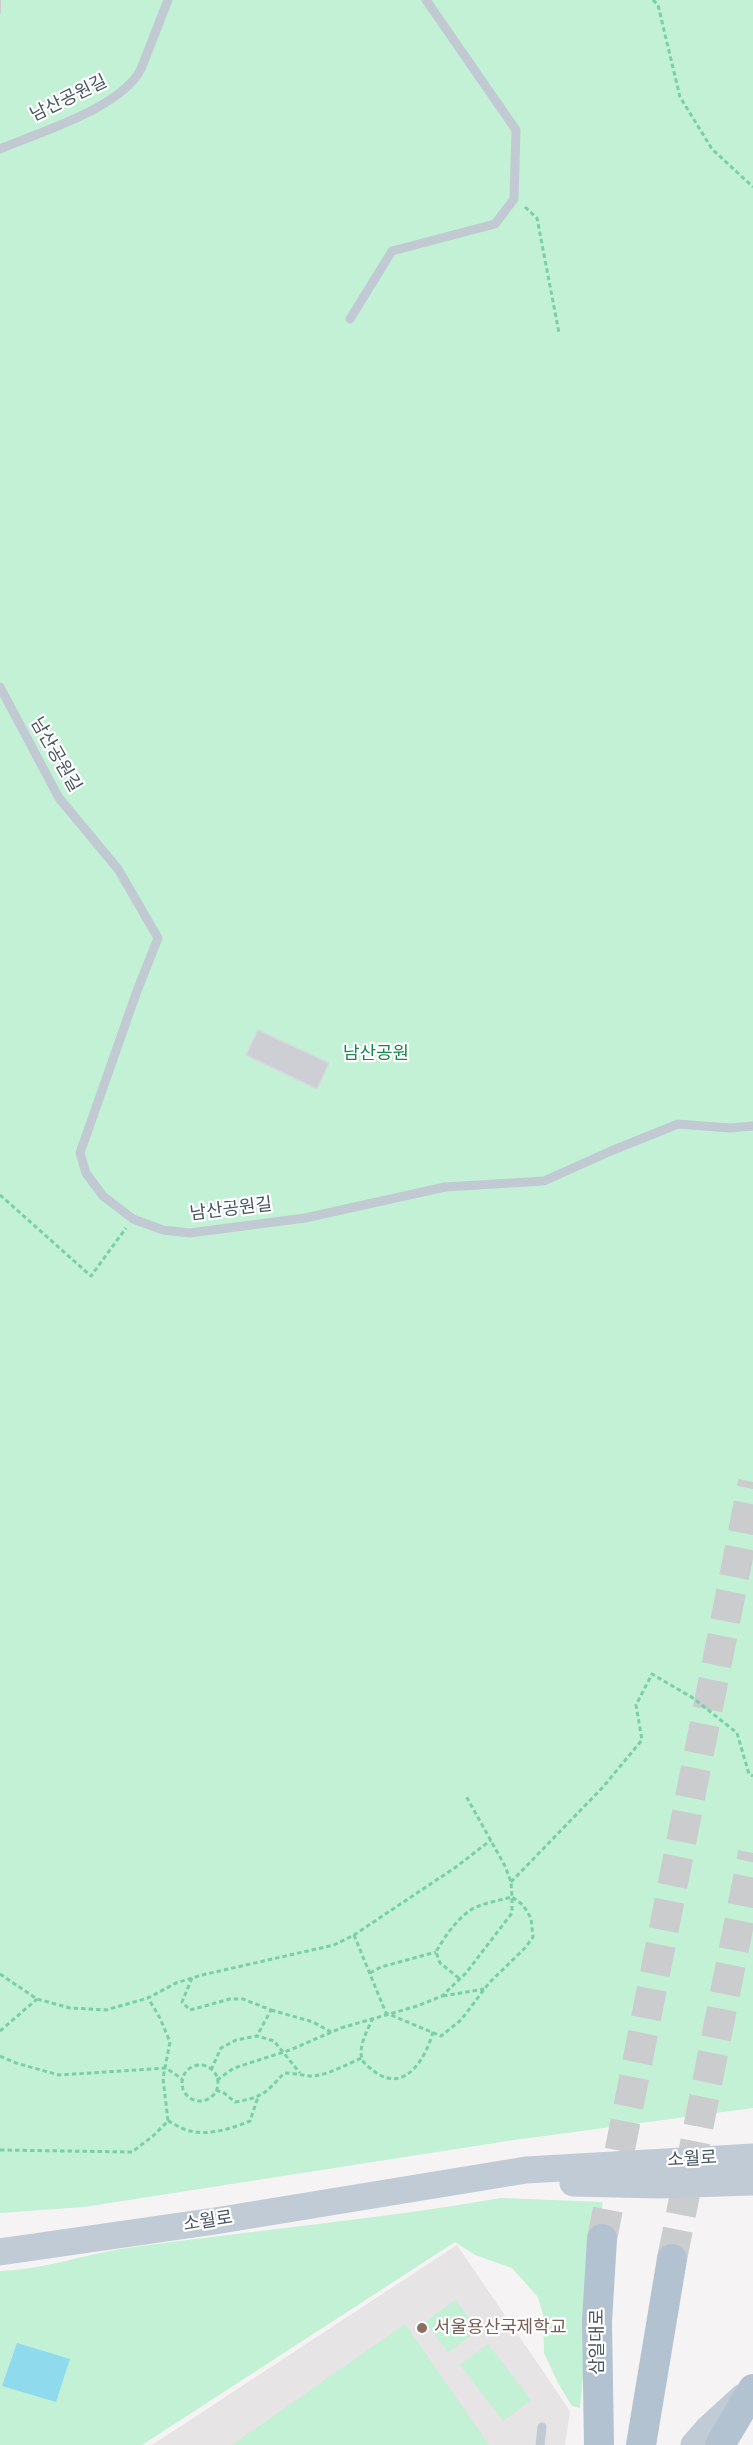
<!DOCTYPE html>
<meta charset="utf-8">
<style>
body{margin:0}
canvas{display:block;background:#f5f3f3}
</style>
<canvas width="753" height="2445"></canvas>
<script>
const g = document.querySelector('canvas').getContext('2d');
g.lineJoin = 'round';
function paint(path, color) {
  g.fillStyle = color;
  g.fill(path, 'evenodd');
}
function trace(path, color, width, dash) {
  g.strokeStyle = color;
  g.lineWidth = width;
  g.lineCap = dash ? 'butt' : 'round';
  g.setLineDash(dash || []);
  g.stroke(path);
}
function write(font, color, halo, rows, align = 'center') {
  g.font = font + ' Roboto,"Noto Sans KR",sans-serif';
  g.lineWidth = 4.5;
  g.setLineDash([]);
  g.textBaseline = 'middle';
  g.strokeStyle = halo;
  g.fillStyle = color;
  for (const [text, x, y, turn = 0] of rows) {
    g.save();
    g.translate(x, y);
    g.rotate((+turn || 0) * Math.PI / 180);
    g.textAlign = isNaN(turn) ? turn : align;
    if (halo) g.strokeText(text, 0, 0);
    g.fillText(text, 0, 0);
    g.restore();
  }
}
const education = new Path2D(`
 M457,2245L570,2411L565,2445H152Z`);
const green = new Path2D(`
 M0,0H753V2108L514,2140L84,2207L0,2213Z
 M501,2198L603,2202L598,2229L580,2408L572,2406L558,2383L544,2353L543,2315L538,2297L512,2268L475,2255L455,2242L142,2445H0V2271C48,2269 88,2253 134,2247C257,2230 380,2219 501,2198Z
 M455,2300L478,2330L448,2352L425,2322Z
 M405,2324L489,2445H232Z
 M488,2344L531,2400L503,2421L460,2365Z`);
const water = new Path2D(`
 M17,2343L70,2359L56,2402L2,2386Z`);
const building = new Path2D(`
 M258,1030L329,1063L317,1089L246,1055Z`);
const secondaryTunnel = new Path2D(`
 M0,0H1`);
const primaryTunnel = new Path2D(`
 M602,2239L753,1482
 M672,2259L753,1853`);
const path = new Path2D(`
 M653,0L658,5L680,97L712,149L753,187
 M525,207L537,218L559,333
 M0,1195L91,1276L126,1228
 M511,1882L603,1787L642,1740L636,1705L652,1674L693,1698L737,1733L749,1774L753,1776
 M354,1935L386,2013L441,2036L461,2020L489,1983L525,1948L533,1937L531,1918L523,1905L512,1897C501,1900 489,1902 479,1906C461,1912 445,1936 436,1952L440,1963L460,1979
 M370,1973L381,1967L436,1952
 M0,1974L37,1999L70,2008L106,2010L148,1998L176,1983L202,1975L334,1945L354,1935L456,1867L491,1840
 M192,1978L182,2002L190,2010L230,1999H243L271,2010L257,2036
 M443,1996L484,1989
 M271,2010L313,2022L331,2032
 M373,2018C368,2029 358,2046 362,2059C364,2065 371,2068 375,2072C406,2094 426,2057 433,2032
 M0,2031L37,1999
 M0,2056L16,2063L59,2075L166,2068L182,2079
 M182 2083a18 18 0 1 1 36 0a18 18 0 1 1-36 0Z
 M211,2070L221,2048L236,2040L257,2036L274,2041L300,2073
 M217,2080L234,2068L290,2050L341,2028L417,2006L442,1996L466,1973L512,1913V1897L511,1882L505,1866L466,1796
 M216,2090L224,2093L235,2102C263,2097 266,2093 284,2073C294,2073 305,2076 312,2076C329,2075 347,2064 362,2058
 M168,2121C175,2124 183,2130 190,2131C209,2136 233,2128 250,2121L258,2097
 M0,2150L132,2152L153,2136L168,2121L163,2078L170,2042L160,2018L148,1998`);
const lane = new Path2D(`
 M0,149C40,132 121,108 141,69L168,0
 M350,319L392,251L495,224L514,199L516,130L426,0
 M0,687L59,798L118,869L158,938L137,991L80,1153L86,1173L103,1196L133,1219L163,1230L190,1233L305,1218L445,1187L544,1181L611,1151L678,1124L730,1128L753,1126
 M540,2445L542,2427`);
const secondary = new Path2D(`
 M573,2183L658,2185L753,2182
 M0,2252L215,2221L526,2170L753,2157
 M694,2445L708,2429L743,2397`);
const primary = new Path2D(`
 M599,2445L597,2321L602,2239
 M641,2445L672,2259
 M720,2445L753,2389`);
const markers = [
 [422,2328,6,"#8d6e63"]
];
const streetNames = [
 ["남산공원길",69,99,-26],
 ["남산공원길",55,755,60],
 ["남산공원길",231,1210,-7],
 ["소월로",692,2160,-3],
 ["소월로",208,2222,-9],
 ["삼일대로",598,2342,-90]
];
const parkNames = [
 ["남산공원",376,1054]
];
const educationNames = [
 ["서울용산국제학교",434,2328]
];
paint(education, '#e6e4e5');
paint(green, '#c3f1d5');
paint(water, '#90daee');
paint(building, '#cdcfd5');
trace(building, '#d7d9de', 1.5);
trace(secondaryTunnel, '#caccce', 27, [27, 14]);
trace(primaryTunnel, '#caccce', 30, [30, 15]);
trace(path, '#7ad0a6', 3, [4.5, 3]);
trace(lane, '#c1cad2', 9);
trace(secondary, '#c1cbd6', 27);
trace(primary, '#b3c2d1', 30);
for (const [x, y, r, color] of markers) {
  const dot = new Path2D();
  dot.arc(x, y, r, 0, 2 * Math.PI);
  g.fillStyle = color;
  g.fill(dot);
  trace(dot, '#fff', 2);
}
write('18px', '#4a5661', '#fff', streetNames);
write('18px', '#17864f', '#fff', parkNames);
write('18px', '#785e54', '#fff', educationNames, 'left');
</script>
